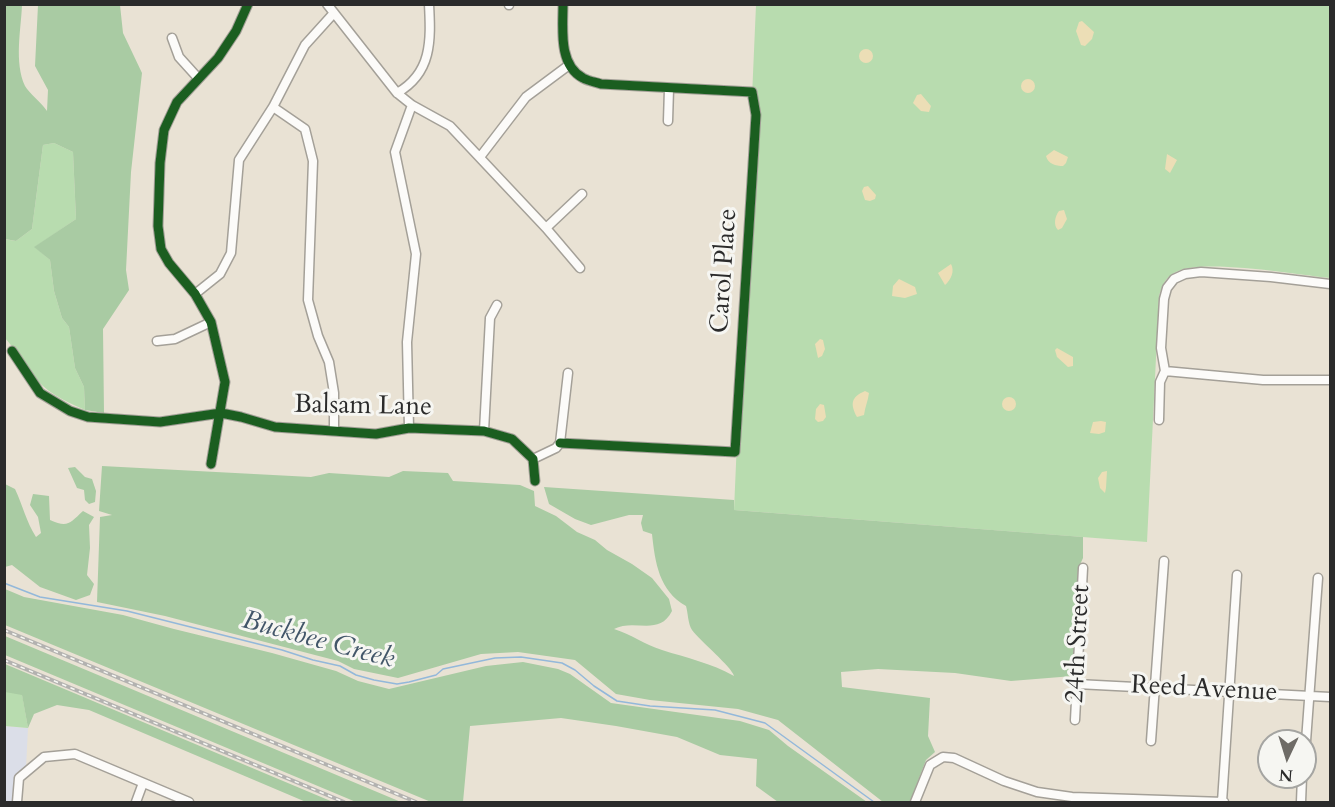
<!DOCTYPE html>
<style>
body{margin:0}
#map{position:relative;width:1335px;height:807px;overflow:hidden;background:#e9e2d4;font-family:Cardo,serif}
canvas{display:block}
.frame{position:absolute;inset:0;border:6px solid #2b2b2b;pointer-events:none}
.north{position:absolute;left:1257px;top:729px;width:60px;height:60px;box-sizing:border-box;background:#f6f6f2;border:2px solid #a5a5a2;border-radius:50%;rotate:184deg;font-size:16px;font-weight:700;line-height:24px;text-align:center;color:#2b2b2b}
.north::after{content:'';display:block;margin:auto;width:21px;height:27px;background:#6e6b66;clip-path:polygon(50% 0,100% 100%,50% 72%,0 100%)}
</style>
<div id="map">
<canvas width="1335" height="807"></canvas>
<div class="frame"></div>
<div class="north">N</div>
</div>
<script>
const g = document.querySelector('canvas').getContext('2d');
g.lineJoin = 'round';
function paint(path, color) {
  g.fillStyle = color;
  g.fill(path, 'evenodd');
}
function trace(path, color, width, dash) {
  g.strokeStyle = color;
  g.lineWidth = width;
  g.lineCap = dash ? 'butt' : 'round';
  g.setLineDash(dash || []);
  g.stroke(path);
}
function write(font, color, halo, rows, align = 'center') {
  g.font = font + ' Cardo,serif';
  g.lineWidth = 6;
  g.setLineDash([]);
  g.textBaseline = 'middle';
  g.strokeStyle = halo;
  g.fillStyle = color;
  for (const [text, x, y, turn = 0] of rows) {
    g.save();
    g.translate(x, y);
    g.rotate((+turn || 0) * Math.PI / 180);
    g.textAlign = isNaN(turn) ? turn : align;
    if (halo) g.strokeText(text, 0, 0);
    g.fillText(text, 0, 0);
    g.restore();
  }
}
const built = new Path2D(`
 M4,726L28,728L26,768L15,784L13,802H5Z`);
const green = new Path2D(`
 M756,5H1330V278C1299,275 1198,257 1174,273C1165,278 1162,286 1159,296L1147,542L734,510Z
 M54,143L73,152L76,219L35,247L50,260L54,291L62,318L69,327L75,368L84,387L85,410C64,401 45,392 31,373C22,361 15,349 5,338L4,239L16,241L32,229L43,145Z
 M4,667L22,694L28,728L5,726Z`);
const forest = new Path2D(`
 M4,5H22C21,30 14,62 25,86C29,93 42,103 47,111L48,90L35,66L38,5H120L123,33L142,73L131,172L126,270L129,290L103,329L104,413L85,410L84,387L75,368L69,327L62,318L54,291L50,260L34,247L76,219L73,152L54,143L43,145L32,229L16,241L5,239Z
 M102,466L311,477L329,473L389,477L403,471L448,473L453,481L520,485L534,491L535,506L556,516L577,532L595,540L607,550L632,564L652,578L669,599L672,611C659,637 634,618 614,629C631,634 645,645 662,650C687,658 711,663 734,676C732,667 700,641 692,630C688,624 688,613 686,606C659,591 655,562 652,534L643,531L641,523L643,515H629L591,525L575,519L549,504L544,487L734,500V510L1083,537V558L1078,569L1073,676L1011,681L955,673L878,669L841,672L842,687L930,698L928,736L935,752L926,760L910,802H883L778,720L738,709L650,700L616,694L575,660L518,652L481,654L398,678L354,669L338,661L165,616L97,602L100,517L112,515L99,511Z
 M75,467L85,477L92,479L96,491L95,502L89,504L85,500L84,490L77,488L68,468Z
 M5,484L15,489C23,506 26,521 36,537L41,533L38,517L30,505L33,494L49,496L50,520C68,528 70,523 83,511L94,517L89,525L90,548L87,575L94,584L90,595L76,600L40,587L12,565L5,567Z
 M5,589L24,597L123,615L174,629L272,653L336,671L358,681L389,689L486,666L523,662L558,669L570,674L611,703L740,721L769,730L788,746L867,802H778L756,786L757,759L720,755L677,737L616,726L561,718L470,726L463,802H431L5,625Z
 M5,636L401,802H356L5,655Z
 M5,664L333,802H306L89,710L57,705L34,714L28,728L22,695L5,692Z`);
const sand = new Path2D(`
 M1082,21L1094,32L1092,39L1085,46L1081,45L1076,31L1079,22Z
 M859 56a7 7 0 1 1 14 0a7 7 0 1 1-14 0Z
 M1021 86a7 7 0 1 1 14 0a7 7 0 1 1-14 0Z
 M921,94L931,106L929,112L921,111L913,103L917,95Z
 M1054,150L1068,157L1066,163L1063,166C1056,166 1048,164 1046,156Z
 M1167,154L1177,160L1170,173L1165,169Z
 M864,187L868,186L876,195L875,199L870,201L865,200L862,191Z
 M1064,210L1067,219L1062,228L1058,230C1053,225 1055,216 1059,211Z
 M951,264C955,271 951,280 945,285L938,273Z
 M899,279L915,287L917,294L905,298L892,296L893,286Z
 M820,339L823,340L825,349L822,356L818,358L815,344Z
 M1057,348L1073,357V366L1068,367L1057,357L1055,350Z
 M865,391L869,393C868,401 865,407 864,415L857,417C850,404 851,397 865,391Z
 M1002 404a7 7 0 1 1 14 0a7 7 0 1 1-14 0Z
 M820,404L824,405L826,417L823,421L818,422L815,419L816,409Z
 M1101,421L1106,422L1105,432L1099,434L1090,433L1093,422Z
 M1107,471L1106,488L1105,493L1100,488L1098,478L1102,472Z`);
const stream = new Path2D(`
 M4,583L40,597L127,611L282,650L313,660L340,666L356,675L374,680L397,684L409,682L436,675L443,669L495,658L521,657L562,663L575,670L594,686L617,701L650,706L715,710L765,723L874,802`);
const minor = new Path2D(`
 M327,4L397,93L412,105L450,126L546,228L580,268
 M509,5V4
 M172,38L179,57L198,78
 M397,93C432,73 431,41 429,4
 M273,107L305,129L313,161L308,300L318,336L329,362L334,393V431
 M668,121L669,89
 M480,157L526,97L569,65
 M546,228L582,194
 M195,294L220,274L231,253L239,160L273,107L305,45L333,14
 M157,341L175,339L211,322
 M12,351L40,393L70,411L88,417L160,422L221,413L241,417L275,427L376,434L409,428L484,431L512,439L533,459L535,481
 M1165,371L1263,380H1330
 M1159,420L1160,382L1165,371L1161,348L1164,299L1167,288L1174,279L1185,274L1201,272L1271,277L1330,284
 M409,428L407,342L416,254L395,152L412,105
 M484,431L490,318L497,305
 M560,443L735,452L756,115L752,92L601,84C595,82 588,81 583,78C558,65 563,28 563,4
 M533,459L556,448L560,443L568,373
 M211,464L225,382L211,322L195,294L169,263L161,249L158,226L160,163L164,130L177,102L218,58L236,31L248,4
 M1077,684L1330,697
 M1075,720L1083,568
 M1151,741L1164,561
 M1306,741L1318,578
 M17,802L19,778L44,757L75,754L189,802
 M136,802L143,783
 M915,802L930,765L943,757L954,758L1004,781L1037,792L1072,797L1224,802
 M1222,802L1237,575
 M1301,802L1302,777`);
const rail = new Path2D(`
 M4,630L416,802
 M4,660L344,802`);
const cycleway = new Path2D(`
 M12,351L40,393L70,411L88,417L160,422L221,413L241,417L275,427L376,434L409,428L484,431L512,439L533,459L535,481
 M560,443L735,452L756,115L752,92L601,84C595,82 588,81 583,78C558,65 563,28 563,4
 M211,464L225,382L211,322L195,294L169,263L161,249L158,226L160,163L164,130L177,102L218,58L236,31L248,4`);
const streetNames = [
 ["Carol Place",725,271,-86],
 ["Balsam Lane",363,407,1],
 ["24th Street",1079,644,-87],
 ["Reed Avenue",1204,690,3]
];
const waterNames = [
 ["Buckbee Creek",318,641,15]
];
paint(built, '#dbdee8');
paint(green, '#b8dcaf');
paint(forest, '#a9cba3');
paint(sand, '#ecdeb6');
trace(stream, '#93b8da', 1.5);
trace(minor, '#a4a098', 11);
trace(minor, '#fcfbf9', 8);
trace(rail, '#b3b2b0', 4);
trace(rail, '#f6f6f2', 1.5, [4.5]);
trace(cycleway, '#1b5e20', 9);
write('26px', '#2b2b2b', '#f6f6f2', streetNames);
write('italic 27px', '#425669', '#f6f6f2', waterNames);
</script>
